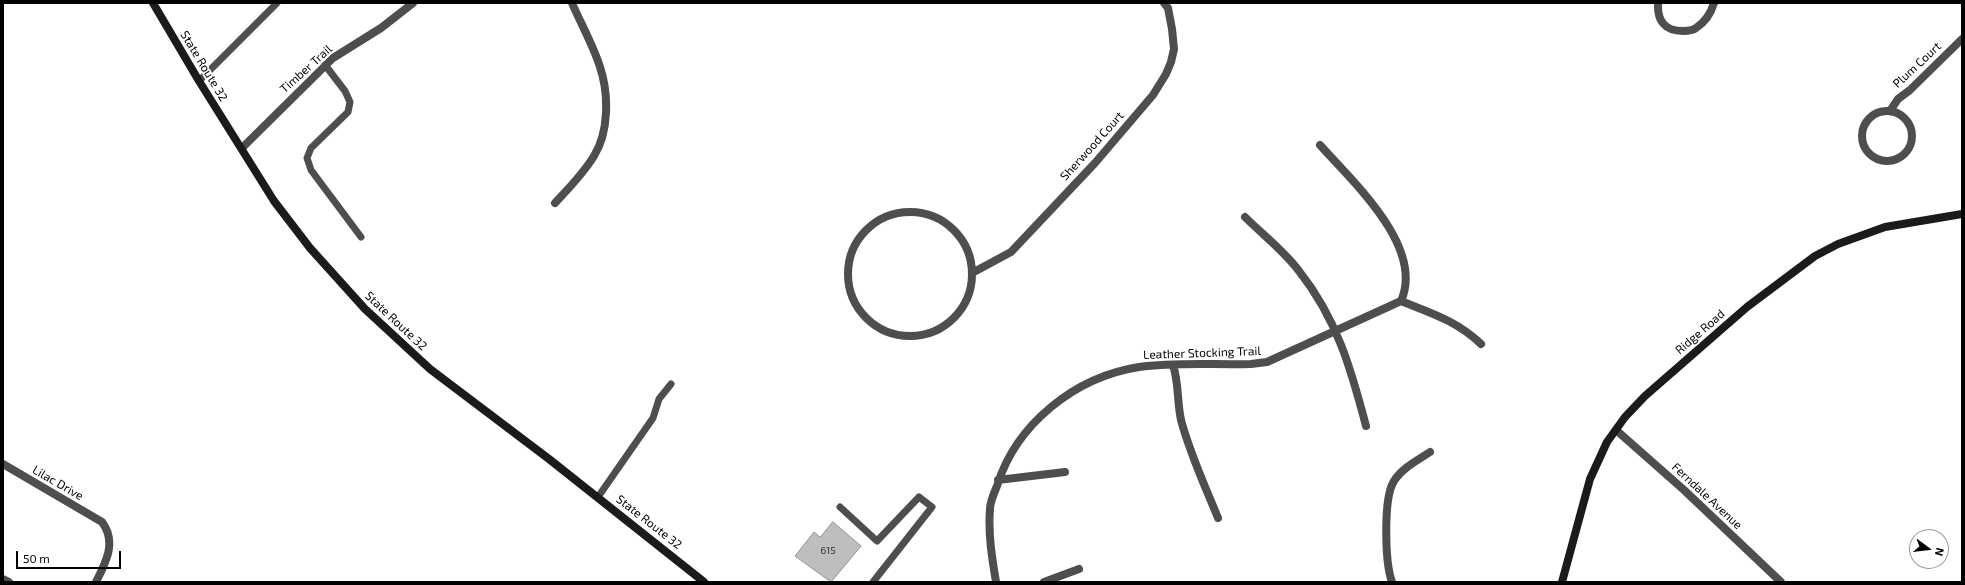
<!DOCTYPE html>
<style>
body{margin:0}
#map{position:relative;width:1965px;height:585px;overflow:hidden;background:#fff;font-family:"Exo 2",sans-serif}
canvas{display:block}
.frame{position:absolute;inset:0;border:4px solid #000;pointer-events:none}
.north{position:absolute;left:1909px;top:529px;width:40px;height:40px;box-sizing:border-box;background:#fff;border:1px solid #999;border-radius:50%;rotate:105deg;font-size:11px;font-weight:700;line-height:16px;text-align:center;color:#000}
.north::after{content:'';display:block;margin:auto;width:14px;height:18px;background:#000;clip-path:polygon(50% 0,100% 100%,50% 72%,0 100%)}
.scale{position:absolute;left:16px;top:551px;width:105px;height:18px;box-sizing:border-box;border:2px solid #000;border-top:0;padding-left:5px;font-size:12px;line-height:14px;white-space:nowrap;color:#000;-webkit-text-stroke:3px #fff;paint-order:stroke}
</style>
<div id="map">
<canvas width="1965" height="585"></canvas>
<div class="frame"></div>
<div class="north">N</div>
<div class="scale">50 m</div>
</div>
<script>
const g = document.querySelector('canvas').getContext('2d');
g.lineJoin = 'round';
function paint(path, color) {
  g.fillStyle = color;
  g.fill(path, 'evenodd');
}
function trace(path, color, width, dash) {
  g.strokeStyle = color;
  g.lineWidth = width;
  g.lineCap = dash ? 'butt' : 'round';
  g.setLineDash(dash || []);
  g.stroke(path);
}
function write(font, color, halo, rows, align = 'center') {
  g.font = font + ' "Exo 2",sans-serif';
  g.lineWidth = 3.5;
  g.setLineDash([]);
  g.textBaseline = 'middle';
  g.strokeStyle = halo;
  g.fillStyle = color;
  for (const [text, x, y, turn = 0] of rows) {
    g.save();
    g.translate(x, y);
    g.rotate((+turn || 0) * Math.PI / 180);
    g.textAlign = isNaN(turn) ? turn : align;
    if (halo) g.strokeText(text, 0, 0);
    g.fillText(text, 0, 0);
    g.restore();
  }
}
const building = new Path2D(`
 M833,522L861,546L831,582L795,556L814,532L820,537Z`);
const lane = new Path2D(`
 M325,65L345,91L350,102L348,112L311,148L307,158L311,170L361,237
 M199,81L277,3
 M598,497L653,418L659,399L671,384
 M840,507L877,541L919,497L932,507L873,582`);
const street = new Path2D(`
 M1658,3C1657,21 1665,31 1683,31C1688,31 1692,31 1696,28C1705,22 1711,13 1714,3
 M1862 136a25 25 0 1 1 50 0a25 25 0 1 1-50 0Z
 M1890,111L1898,99L1910,90L1962,39
 M1320,145C1353,182 1425,247 1401,301
 M242,148L333,58L381,28L413,3
 M555,203C569,188 583,174 594,156C609,132 609,94 600,67C593,45 581,24 572,3
 M848 274a62 62 0 1 1 124 0a62 62 0 1 1-124 0Z
 M1245,217C1263,235 1284,251 1299,271C1337,319 1351,369 1366,426
 M972,273L1011,252L1095,163L1153,95L1166,74L1171,62L1174,49L1172,29L1168,8L1164,3
 M1401,301C1431,313 1457,321 1481,344
 M1173,365C1179,383 1177,402 1181,420C1190,454 1205,486 1218,518
 M1616,430L1684,490L1781,582
 M3,464L102,522C117,542 106,562 96,582
 M998,480L1065,472
 M3,579L9,582
 M996,582C992,558 988,534 990,509C990,502 994,493 997,486C1016,424 1075,377 1139,367C1175,362 1214,365 1251,364L1267,362L1401,301
 M1044,582L1079,569
 M1392,582C1385,563 1383,498 1394,481C1402,468 1418,460 1430,452`);
const secondary = new Path2D(`
 M153,3L199,81L274,201L310,248L365,309L430,369L549,459L704,582
 M1562,582L1590,479L1607,442L1625,417L1645,396L1747,307L1815,256L1838,244L1885,227L1962,214`);
const numberNames = [
 ["615",828,551]
];
const streetNames = [
 ["Plum Court",1917,65,-43],
 ["State Route 32",204,66,59],
 ["Timber Trail",306,69,-42],
 ["Sherwood Court",1092,146,-48],
 ["State Route 32",396,321,43],
 ["Ridge Road",1700,332,-41],
 ["Leather Stocking Trail",1202,353,-2],
 ["Lilac Drive",58,483,30],
 ["Ferndale Avenue",1707,496,43],
 ["State Route 32",649,522,38]
];
paint(building, '#bebebe');
trace(building, '#929292', 1);
trace(lane, '#4e4e4e', 7);
trace(street, '#4e4e4e', 8);
trace(secondary, '#1b1b1b', 8);
write('10px', '#303030', null, numberNames);
write('12px', '#000', '#fff', streetNames);
</script>
